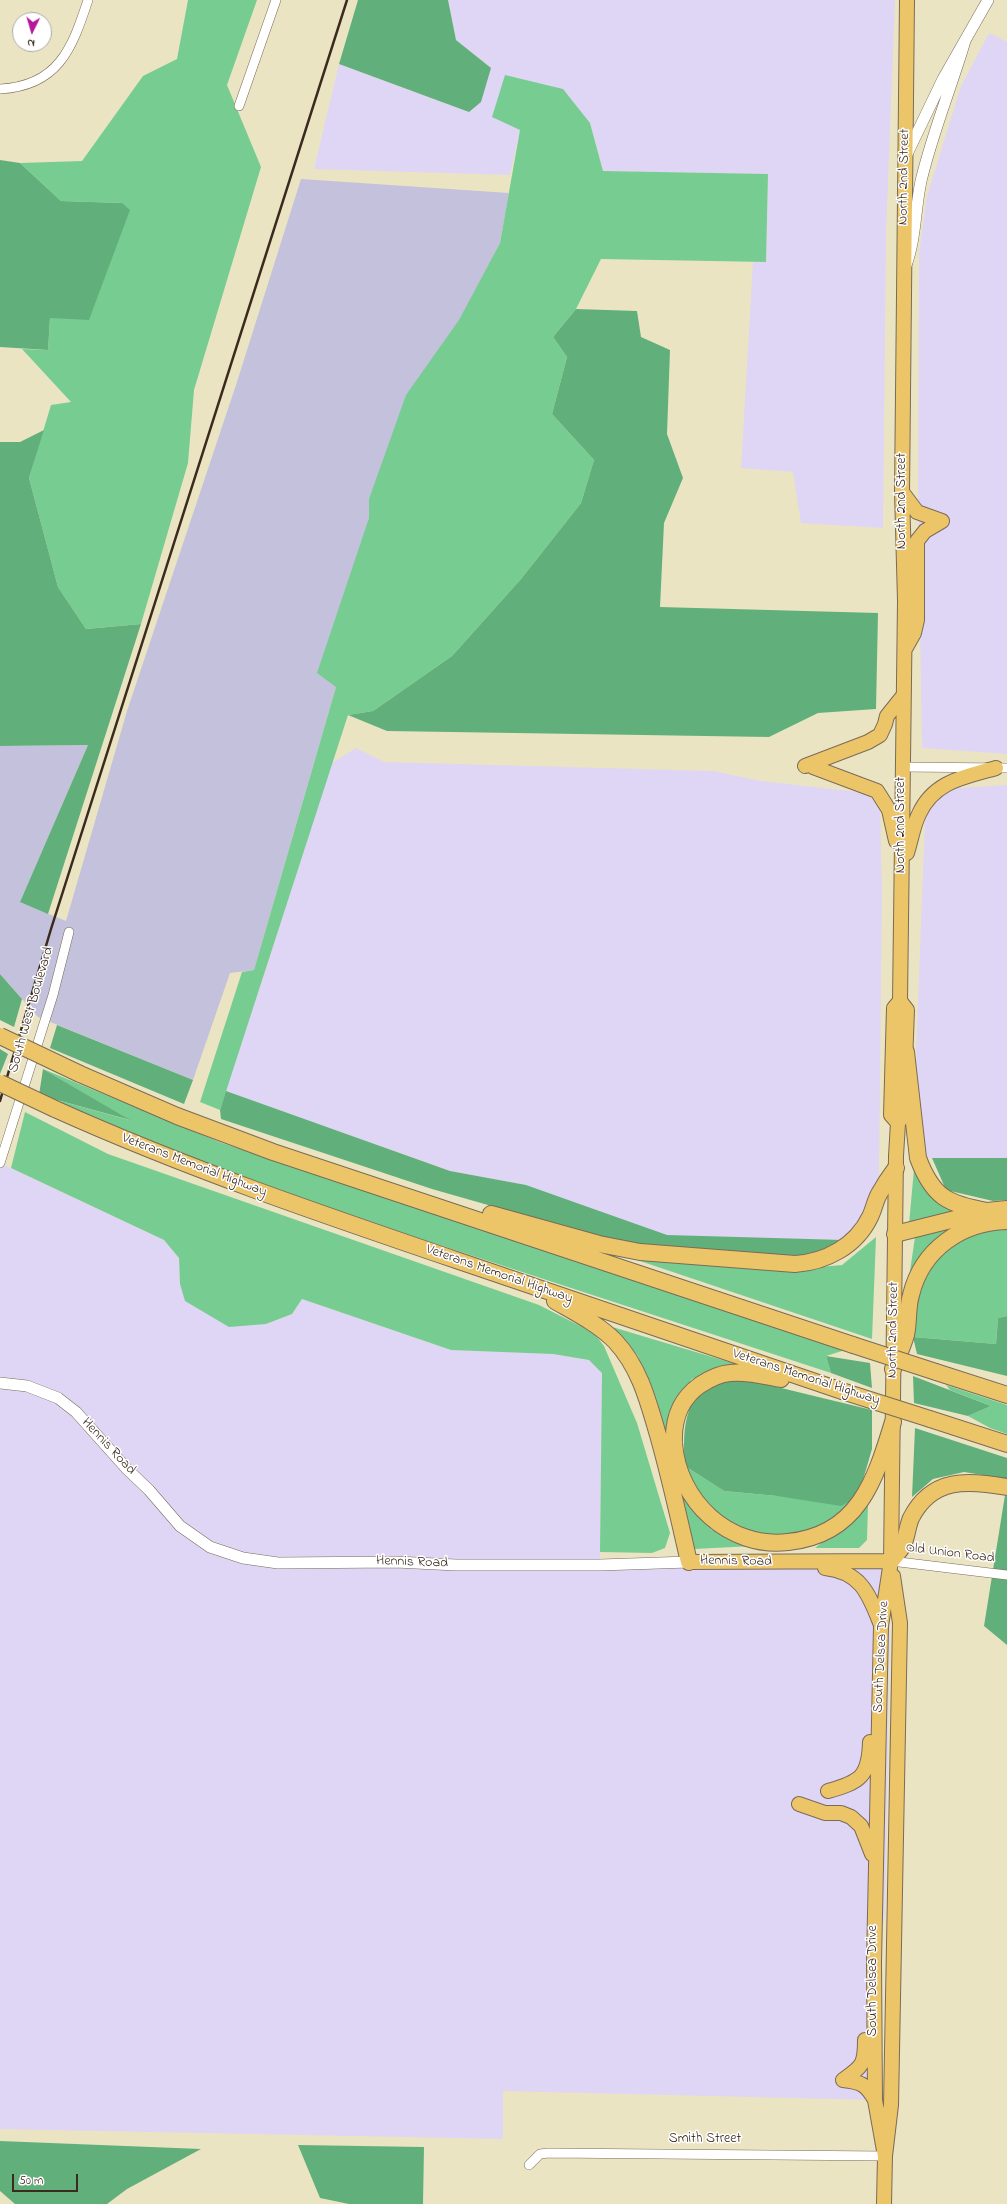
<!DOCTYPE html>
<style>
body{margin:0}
#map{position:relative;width:1007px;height:2204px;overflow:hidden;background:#ebe4c3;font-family:"Indie Flower",sans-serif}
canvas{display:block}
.north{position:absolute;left:12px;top:12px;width:40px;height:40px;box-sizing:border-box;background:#fff;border:1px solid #b1aaa5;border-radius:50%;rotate:185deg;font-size:11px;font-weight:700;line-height:16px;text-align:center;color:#3b2a1e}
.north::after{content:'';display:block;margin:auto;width:14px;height:18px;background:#b5179e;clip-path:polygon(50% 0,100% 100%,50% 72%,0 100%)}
.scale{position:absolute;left:12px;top:2174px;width:66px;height:18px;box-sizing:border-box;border:2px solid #3b2a1e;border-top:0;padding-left:5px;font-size:12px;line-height:14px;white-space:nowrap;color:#3b2a1e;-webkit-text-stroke:3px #fff;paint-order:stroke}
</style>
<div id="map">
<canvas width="1007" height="2204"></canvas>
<div class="north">N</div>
<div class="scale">50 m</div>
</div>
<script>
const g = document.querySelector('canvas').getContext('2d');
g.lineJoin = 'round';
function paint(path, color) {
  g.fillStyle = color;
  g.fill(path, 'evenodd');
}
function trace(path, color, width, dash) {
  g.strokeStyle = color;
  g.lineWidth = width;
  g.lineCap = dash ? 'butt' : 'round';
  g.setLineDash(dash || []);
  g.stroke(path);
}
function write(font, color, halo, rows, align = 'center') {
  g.font = font + ' "Indie Flower",sans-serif';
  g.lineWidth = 3;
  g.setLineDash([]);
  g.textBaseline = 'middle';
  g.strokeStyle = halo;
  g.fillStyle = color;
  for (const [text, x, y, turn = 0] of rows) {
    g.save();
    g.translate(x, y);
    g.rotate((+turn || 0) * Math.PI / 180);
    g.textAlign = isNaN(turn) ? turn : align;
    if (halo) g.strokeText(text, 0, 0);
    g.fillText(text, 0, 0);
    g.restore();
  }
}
const built = new Path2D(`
 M448,0H895L886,233L883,528L801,523L793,472L741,468L753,262H766L768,174L603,171L590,123L520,130L510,175L314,169L339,64L469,112L491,68L456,40Z
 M989,33L1007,42V754L922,748L918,503L919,254L927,196L961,86Z
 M356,748L384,762L713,771L761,781L867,793L880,809L882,893L879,1175L868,1216L844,1240L667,1236L526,1185L450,1171L226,1091L332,763Z
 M1007,785V1158H912L925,820L930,806L944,794L958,788Z
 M0,1163L164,1240L179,1258L180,1284L266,1324L292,1314L302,1299L451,1350L553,1354L589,1360L602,1373L600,1565L891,1561L885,1916L874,1962L875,2100L503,2091V2139L0,2129Z`);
const industrial = new Path2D(`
 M301,179L509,193L500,243L369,499V518L336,687L254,970L230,973L193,1080L38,1017L0,974V746L88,745L20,902L66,921L127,711L236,385Z`);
const green = new Path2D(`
 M188,0H257L227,85L261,167L194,390L188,463L141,624L86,629L58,587L29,478L51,405L71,402L22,349L48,350L50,318L122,203L61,201L20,163L82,161L143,76L177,59Z
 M505,75L563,89L590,123L603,171L768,174L766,262L601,259L576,309L553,337L567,357L552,414L594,460L581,503L521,579L452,656L373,711L348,715L220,1110L200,1102L242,972L254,970L336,687L317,673L369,518V499L406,395L459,320L500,243L520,130L492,117Z
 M43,1069L222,1143L845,1350L826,1356L831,1373L357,1218L108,1127L39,1095L129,1120Z
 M25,1112L108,1154L539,1305L594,1333L604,1346L637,1423L670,1533L665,1548L652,1553L600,1552L602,1373L589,1360L553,1354L451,1350L302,1299L292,1314L266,1324L229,1327L185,1301L180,1284L179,1258L164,1240L11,1168Z
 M914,1169L934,1198L954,1211L909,1224Z
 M957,1224L931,1245L909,1278L915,1237Z
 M1007,1227V1316L998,1318L996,1344L913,1337L919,1280L946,1250L979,1229Z
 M876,1237L872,1339L637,1260L775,1271L842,1265Z
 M609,1326L739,1365L692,1379L673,1405L665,1445L638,1356Z
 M946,1385L1007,1405V1434L990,1428L968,1416L991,1406L950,1390Z
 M685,1466L724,1491L777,1496L858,1497L838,1517L806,1535L766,1538L715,1518L694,1494Z
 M680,1491L712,1530L754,1546L694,1549Z
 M868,1505L867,1540L859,1548H815Z`);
const forest = new Path2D(`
 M358,0H448L456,40L491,68L481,102L469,112L339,64Z
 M0,160L20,163L61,201L122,203L130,210L89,320L50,318L48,350L0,347Z
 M576,309L637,311L641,337L670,350L667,434L683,478L664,523L660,607L878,613L876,709L818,713L769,737L387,731L348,715L373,711L452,656L521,579L581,503L594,460L552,414L567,357L553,337Z
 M44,430L29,478L58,587L86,629L141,624L48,914L20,902L88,745L0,746V442H20Z
 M0,974L22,999L14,1027L0,1020Z
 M57,1025L193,1080L184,1104L50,1048Z
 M0,1049L8,1054L0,1074Z
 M43,1069L130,1120L39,1095Z
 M226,1091L450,1171L526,1185L667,1235L844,1240L812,1255H753L632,1244L575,1233L551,1223L432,1189L221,1119L220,1110Z
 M932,1158H1007V1200L993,1201L946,1190Z
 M1007,1316V1376L917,1354L913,1337L996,1344L998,1318Z
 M826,1356L870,1363L872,1388L831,1373Z
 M913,1376L991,1406L968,1416L914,1403Z
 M740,1378L872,1410V1449L858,1497L841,1506L777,1496L724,1491L685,1466C683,1439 682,1404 707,1386C715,1381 731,1380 740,1378Z
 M915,1428L1007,1458V1479L964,1472L933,1479L912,1497Z
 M1005,1495L1007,1496V1645L984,1626Z
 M0,2141L201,2149L127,2189L107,2204H15L0,2191Z
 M298,2145L424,2147L423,2204H349L320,2198Z`);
const minor = new Path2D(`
 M0,89C58,86 72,49 88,0
 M239,106L276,0
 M902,767L1007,768
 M0,1163L53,995L69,932
 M891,1561L1007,1575
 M529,2165L540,2154L548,2153L885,2156`);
const tertiary = new Path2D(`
 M906,156L943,79L988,0
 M906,265C916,238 915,209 921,181C932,134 951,88 965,41
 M0,1383L27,1386L58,1398L76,1412L127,1469L149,1490L180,1526L210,1547L243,1558L278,1563L396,1562L456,1565H600L689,1562`);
const primary = new Path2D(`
 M902,492L917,512L942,521
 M905,649L914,633L917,620V541L925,531L942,521
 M805,766L868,742L880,735L885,724L887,716L903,696
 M813,767L877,791L889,810L896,841
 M907,853C911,841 913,826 919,814C934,781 965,777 996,768
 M898,1123L891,1115L894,1008L900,1001
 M689,1562L891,1561
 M825,1568C862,1572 869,1595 881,1625
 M828,1791C860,1782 869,1777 870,1742
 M799,1804L825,1813H841L851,1817L861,1826L872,1854
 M843,2080C863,2066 865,2064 865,2040
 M843,2080C861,2082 866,2084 875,2100
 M885,2156L875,2100L874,1962L881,1626L891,1561L896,1156L898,1123L903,1115L907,1010L900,1001L905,601L902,492L907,0
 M884,2204L885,2156L891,2105L900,1623L893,1576`);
const motorway = new Path2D(`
 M906,1052L918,1158C933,1198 948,1204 987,1211
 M80,1074L177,1116L273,1152L853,1345
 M55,1109C186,1168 321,1214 456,1260C585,1304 714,1347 842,1391
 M491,1214L599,1244L640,1252L795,1264C826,1262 856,1246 870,1217C874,1209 875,1201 879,1194C884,1185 890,1176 896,1168
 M895,1234L987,1211L1007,1209
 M555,1301C576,1313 598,1324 615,1341C640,1368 648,1401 658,1435C670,1477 679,1519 689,1562
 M893,1369C897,1358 903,1346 906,1335C909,1322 907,1308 911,1295C922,1249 962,1222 1007,1221
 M936,1372L1007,1395
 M781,1379C765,1376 747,1371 730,1373C719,1374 709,1379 700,1385C680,1399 673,1420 674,1443C678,1501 729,1549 788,1542C858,1535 875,1481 893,1422
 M930,1419L1007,1444
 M891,1561C894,1557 899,1552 902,1547C907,1538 907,1527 911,1518C932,1477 968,1480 1007,1487`);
const rail = new Path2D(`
 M0,1101L51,929L347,0`);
const motorwayBridge = new Path2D(`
 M0,1036L80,1074
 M0,1083L55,1109
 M853,1345L936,1372
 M842,1391L930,1419`);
const streetNames = [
 ["North 2nd Street",905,177,-89],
 ["North 2nd Street",903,501,-90],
 ["North 2nd Street",902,825,-90],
 ["South West Boulevard",32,1010,-74],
 ["Veterans Memorial Highway",194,1166,21],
 ["Veterans Memorial Highway",499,1275,19],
 ["North 2nd Street",894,1330,-89],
 ["Veterans Memorial Highway",806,1378,18],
 ["Hennis Road",108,1447,47],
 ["Old Union Road",950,1554,7],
 ["Hennis Road",736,1562,1],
 ["Hennis Road",412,1563,2],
 ["South Delsea Drive",882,1657,-87],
 ["South Delsea Drive",874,1981,-90],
 ["Smith Street",705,2140]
];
paint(built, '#dfd5f5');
paint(industrial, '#c3c1db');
paint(green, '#77cd91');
paint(forest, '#61b07b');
trace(minor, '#796b58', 10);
trace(tertiary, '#796b58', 12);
trace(primary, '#796b58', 16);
trace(motorway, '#796b58', 18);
trace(minor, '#fff', 9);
trace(tertiary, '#fff', 11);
trace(primary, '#edc569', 14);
trace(motorway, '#edc569', 16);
trace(rail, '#3b2a1e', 2.5);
trace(motorwayBridge, '#796b58', 18, []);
trace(motorwayBridge, '#edc569', 16);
write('14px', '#3b2a1e', '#fff', streetNames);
</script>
